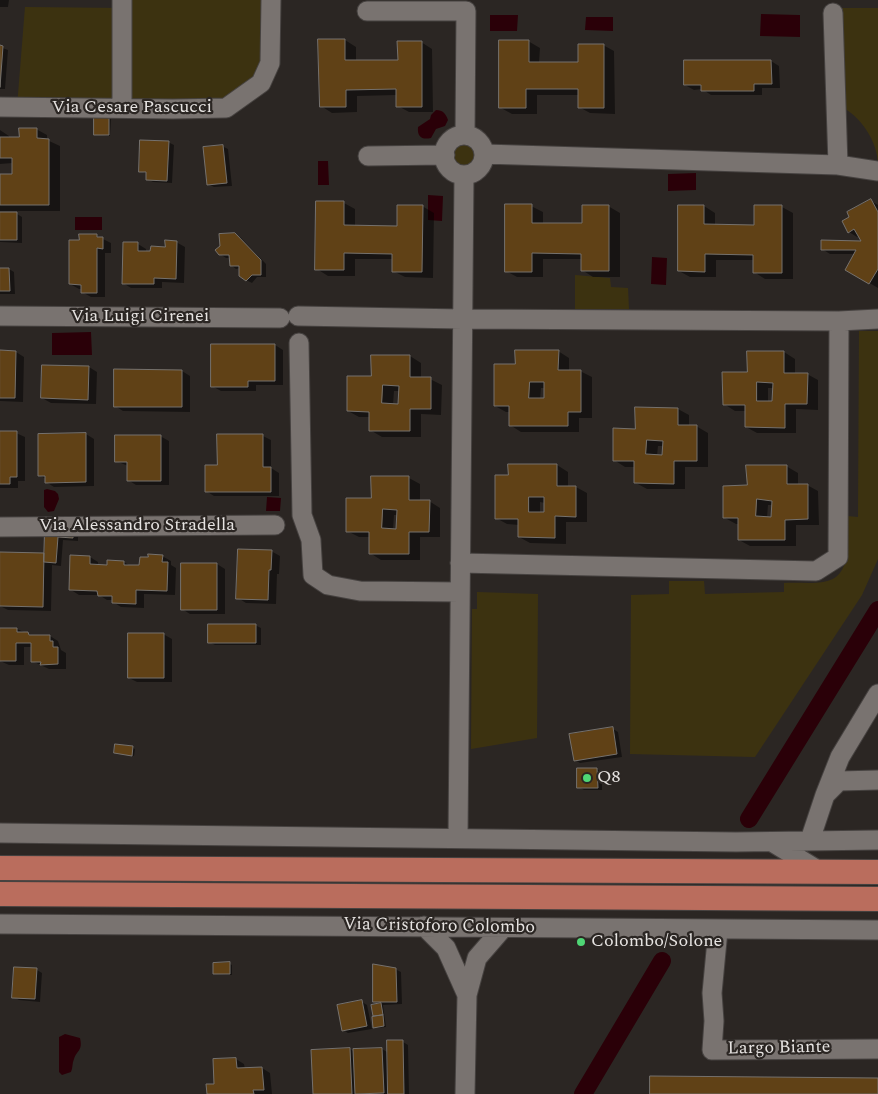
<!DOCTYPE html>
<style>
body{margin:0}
canvas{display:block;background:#2b2623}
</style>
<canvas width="878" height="1094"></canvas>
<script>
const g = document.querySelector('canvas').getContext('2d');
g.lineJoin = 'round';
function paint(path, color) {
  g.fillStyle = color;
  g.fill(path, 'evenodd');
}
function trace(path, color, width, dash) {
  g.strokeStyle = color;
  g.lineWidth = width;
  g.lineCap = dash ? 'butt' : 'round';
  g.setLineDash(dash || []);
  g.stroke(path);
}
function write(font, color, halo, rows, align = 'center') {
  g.font = font + ' Spectral,serif';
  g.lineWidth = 4.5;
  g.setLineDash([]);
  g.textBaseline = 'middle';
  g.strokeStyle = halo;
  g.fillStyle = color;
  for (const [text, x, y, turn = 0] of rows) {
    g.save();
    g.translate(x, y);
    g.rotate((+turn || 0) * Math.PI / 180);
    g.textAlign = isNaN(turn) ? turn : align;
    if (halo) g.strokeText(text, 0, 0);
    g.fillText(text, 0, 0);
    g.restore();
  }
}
const green = new Path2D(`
 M122,0H271L270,63L226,108L17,107L25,7L122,8Z
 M842,8H878V165C878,142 861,116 840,106Z
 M453 155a11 11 0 1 1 22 0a11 11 0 1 1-22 0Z
 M575,275L610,278L611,287L628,288L629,309H575Z
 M859,331H878V559L862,595L755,757L630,754L631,595L669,594V581H704L705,594L784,592V583C797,582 811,584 823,582C854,578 847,539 847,516L858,517Z
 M477,592L538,594L537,738L471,749L472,609H477Z`);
const water = new Path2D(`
 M761,14L800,15V37L760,36Z
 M490,15H518L517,31H490Z
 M586,17H613V31L585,30Z
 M436,110C443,110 446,114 448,120L445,126L436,129L431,138C422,140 417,137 418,127L430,119L431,115Z
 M318,161H328L329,185H318Z
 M696,173V190L668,191V174Z
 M428,195L443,196L442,221L428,220Z
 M75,217H102V230H75Z
 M652,257L667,258L666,285L651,284Z
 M91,332L92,355H52V333Z
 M47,489L55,491L58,494L59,499L54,511L48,512L44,507V490Z
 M267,497L281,498L280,511H266Z
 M65,1034L80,1038C83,1051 77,1050 74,1059C72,1063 73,1068 71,1072L62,1075L59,1072V1037Z`);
const shadow = new Path2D(`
 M0,0H9L8,7H0Z
 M345,40L356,47V61H399L421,42L432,49L433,112H409L398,106L397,95L357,96V112L332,113L321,106Z
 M528,41L540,48L539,63H579L603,45L614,51L615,114L590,113L579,107V95H537V114H512L501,108Z
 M0,47L8,50L5,89H0Z
 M771,61L779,66L780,88H762V95H711L702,89L694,90L685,85Z
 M108,118L111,119L110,136L95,134Z
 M36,129L47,135V140L60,146V211H0V175H14L13,163L0,164V130L9,136V138H20Z
 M168,142L174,145L172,183L153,182L147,179L148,174L140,171Z
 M222,146L228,149L232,186L214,187L208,184Z
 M871,201L878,205V288L846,269L855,254H830L822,249L863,242L859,236L857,237L849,232Z
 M317,202L344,203L355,209V226L398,227L422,206L434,213L433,278L405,277L393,271V259H355V276H328L317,269Z
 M531,206L543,212V224L583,225L608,206L620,213V277H593L582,270V259H543V277H517L506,271Z
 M704,206L715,213V225L755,226L782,207L793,213V279H765L754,272V260H716V277H690L679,271Z
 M0,213L17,214L22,217V243L0,242Z
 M235,234L241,238L266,264V277H257L252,283L246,280L240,268L236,269L231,265V258H226L220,254Z
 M97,236L111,243V253H105V297H91L82,292V289H79L70,284L80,241Z
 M176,242L185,247L184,283L162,282V288H131L123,283L138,244L146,249V252L166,248Z
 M0,269H9L14,272L15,294H0Z
 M275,345L283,350V385H256V391H221L212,386Z
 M0,351L16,352L24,357L23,402L0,401Z
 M558,351L569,358V371H580L592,377V418H579V432H521L510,425V412H506L495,406L516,365ZM541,388H545V400H540Z
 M748,352H784L795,359V374H807L818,380V410L796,409V433H757L746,427V411H735L724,404L748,374ZM768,388H774L773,403L768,402Z
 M410,356L421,363V378L430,379L442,385L441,415L421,414V437H382L370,430L371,417H359L348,411L372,377ZM394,391H400L399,405H393Z
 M89,367L97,372L96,404L51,403L42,398Z
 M182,371L190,376V412L123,411L115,406Z
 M637,409H678L689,415V426H696L708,433V467H685V489H647L636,483V467H625L614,460L637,430ZM658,446H664L663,456H657Z
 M0,433H16L25,437V481H18V488H0Z
 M86,434L94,439V486L54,487L46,482V479L39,475Z
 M160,436L169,441V485H136L128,480V466L116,461Z
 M263,436L271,440V468L279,473V496H214L206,491L218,467Z
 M557,465L568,472V487H576L587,493V522H566V544L530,543L519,537V525L507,524L496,518ZM540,502L545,503V513H540Z
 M786,466L798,473V485H807L818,491L819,525H796V546H750L739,540V524H736L725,518L748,487ZM768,505H773L772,519L767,518Z
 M409,478L420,484V501H429L440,508V537H420V560H381L370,553V537H359L347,531L372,499ZM394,515H398V530H393Z
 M47,531L73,533L78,536V541L63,540L61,566L52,565L51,611L8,610L0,606L43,554L45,555Z
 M271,551L280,556L279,574H277L276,604L246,603L238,598Z
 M162,556L171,561V565L176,568L175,595L144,594V608L121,607L113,602V600H107L99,595H79L71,590L90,557L98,562V566H108L124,562L130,566H141Z
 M182,564H217L225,569V614H190L182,609Z
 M255,625L261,628V645H215L209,642Z
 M17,629L33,636H50L58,641L61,650L66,653V669H49L32,661V647H24V665H9L0,661Z
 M163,634L172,639V682H137L129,678Z
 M613,729L618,732L622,757L580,763L575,760Z
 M133,748L135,749L134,756L118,753Z
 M597,769L602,772V790H584L579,787Z
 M230,964L232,965V975L214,974Z
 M395,969L401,972L402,1004L383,1005L386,1027L377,1028L374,1027L373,1006L380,1005L375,1001Z
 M37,970L42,973L40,1002L19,1000L14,997Z
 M362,1002L367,1005L372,1029L348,1033L343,1030Z
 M389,1042H403L408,1045L409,1094H314L350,1049L355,1052L382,1049L389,1053Z
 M236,1059L244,1064L245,1069L262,1068L270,1073L272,1094H208Z`);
const canal = new Path2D(`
 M749,819L878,610
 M583,1094L662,961`);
const building = new Path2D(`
 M318,39H345V60H398L397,41H422V107H396V89L346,90V107H320Z
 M499,40H529V62H578V44H604V108H578V89H526V108H499Z
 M0,45L3,46L0,87Z
 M684,60H771L772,84H754V91H701V85H684Z
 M94,116L109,117V135H94Z
 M19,128H37V138L49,139V205H0V174H12V158H0V137H19Z
 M140,140L169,141L167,181L146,180V172H139Z
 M223,145L227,183L207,185L203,147Z
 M871,199L878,212V269L869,284L845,270L856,250H821V240L861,241L854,229L848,233L842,221L849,217L847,212Z
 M316,201H344V225L397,226V205H423L422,272H392V254L344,253V270H315Z
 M505,204H532V223H582V205H609V271H581V254L532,253V272H505Z
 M678,205H704V224L754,225V205H782V273H753V255L705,254V272L678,271Z
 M0,212H17V240H0Z
 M235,233L261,260V275H252L246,281L239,276V266H230L229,255H219L215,250L220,246L219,234Z
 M79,234H97V237H103V249L97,248V293H81V285L69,284V240H79Z
 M165,240L177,241L176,279L154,278V284H122L123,242H138V251H150L151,246L165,247Z
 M0,268H9L10,291H0Z
 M211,344H275V381H248V387H211Z
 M0,350L16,351L15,398H0Z
 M515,350H559L558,370H581V412H568V426H509V406H494V364H515ZM530,382H544V398H529Z
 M747,351H784V373H808L807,404H785V428L745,427V405H723L722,372H747ZM757,382L773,383L772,401H757Z
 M371,355H410V377H431V409H410V431H369V412L347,411V376H371ZM383,385L399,386L398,404L382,403Z
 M42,365L89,366L88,400L41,398Z
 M114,369L182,370V407H114Z
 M635,407L678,408V425H697V461H674V484L634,483V461H613V428L635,429ZM647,440L663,441L662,455L646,454Z
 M0,431H17V477H10V484H0Z
 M86,433V482L45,483V476H38V434Z
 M217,434H263V467H271V492H205V465H217Z
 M115,435H161V481H127V462H115Z
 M508,464H557V486H576V517L555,516V538L518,537V519H495V475H508ZM529,497H544V512H529Z
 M746,465H787V484H808V519L785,520V540H738V518H723V486L747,485ZM757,499L772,501L771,517L756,516Z
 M371,476H409V500H430L429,532H409V554H369V532H346V498H371ZM383,509L397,510L396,529L382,528Z
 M45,530L73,532V538L58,537L56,563L44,562Z
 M238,549L272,550L271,570H269L268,600L236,599Z
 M0,552L44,553L43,607L0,606Z
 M148,554L163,555L162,562H168L167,591L136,590V604L112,603V596H98L97,591L69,590L70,555L90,556V564L107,565V560L124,561V565H139L140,557H148Z
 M181,563H217V610H181Z
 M208,624H256V643H208Z
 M0,628H17V632H28L29,635H50V641H53V647H58V664L40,665L41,662H31V643H16V661H0Z
 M128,633H164V678H128Z
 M613,727L617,754L574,761L569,734Z
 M115,744L133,746L132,756L114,753Z
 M577,768H597L598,788H577Z
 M230,962V974H213V963Z
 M373,964L396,968L397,1002H373Z
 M14,967L37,968L35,999L12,998Z
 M362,1000L367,1026L342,1031L337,1005Z
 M381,1003L383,1015L373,1016L371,1005Z
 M383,1015L384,1026L373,1028L372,1017Z
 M387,1040H403L404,1094H388Z
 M350,1048L352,1094H313L311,1050Z
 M382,1048L384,1093L355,1094L353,1049Z
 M236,1058L237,1068L262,1067L264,1090H253L254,1094H207L206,1084H214L213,1059Z
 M650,1076L878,1078V1094H650Z`);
const minor = new Path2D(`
 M367,11H466L465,135
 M833,13L838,165L878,171
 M0,107L173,109L226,108L261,83L270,63L271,0
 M122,108V0
 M444 155a20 20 0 1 1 40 0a20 20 0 1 1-40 0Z
 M484,154L838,165
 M368,156L445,155
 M0,316L280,318
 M298,316L462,319L839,321L878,319
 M299,343L302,515L311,540L313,575L328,585L360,591L460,592
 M0,527L275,525
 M460,563L816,571L838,557L839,321
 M825,795L840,757L878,694
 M0,833L736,842L878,840
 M458,838L464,175
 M810,840L825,795L839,781L878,780
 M772,842L821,872
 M0,924L878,930
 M424,926L446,948L467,995
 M718,930L712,993L714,1021L712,1050L878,1049
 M465,1094L467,995L477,958L503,928`);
const major = new Path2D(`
 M0,868L878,872
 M0,894L878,899`);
const markers = [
 [587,778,5,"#4fd675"],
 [581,942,5,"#4fd675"]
];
const streetNames = [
 ["Via Cesare Pascucci",132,108],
 ["Via Luigi Cirenei",140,317],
 ["Via Alessandro Stradella",137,526],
 ["Via Cristoforo Colombo",439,927,1],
 ["Largo Biante",779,1049,-1]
];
const poiNames = [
 ["Q8",597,778],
 ["Colombo/Solone",591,942]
];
paint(green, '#3c3210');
paint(water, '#2a0008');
paint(shadow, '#0007');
trace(canal, '#2a0008', 18);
paint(building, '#604116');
trace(building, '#75716d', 1);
trace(minor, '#464240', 21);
trace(major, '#464240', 26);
trace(minor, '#797370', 19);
trace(major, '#ba6d5d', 24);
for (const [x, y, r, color] of markers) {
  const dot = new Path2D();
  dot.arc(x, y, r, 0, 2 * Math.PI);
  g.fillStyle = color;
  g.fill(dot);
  trace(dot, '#2b2623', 2);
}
write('18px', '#e6e3e1', '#2b2623', streetNames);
write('18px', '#e6e3e1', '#2b2623', poiNames, 'left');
</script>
